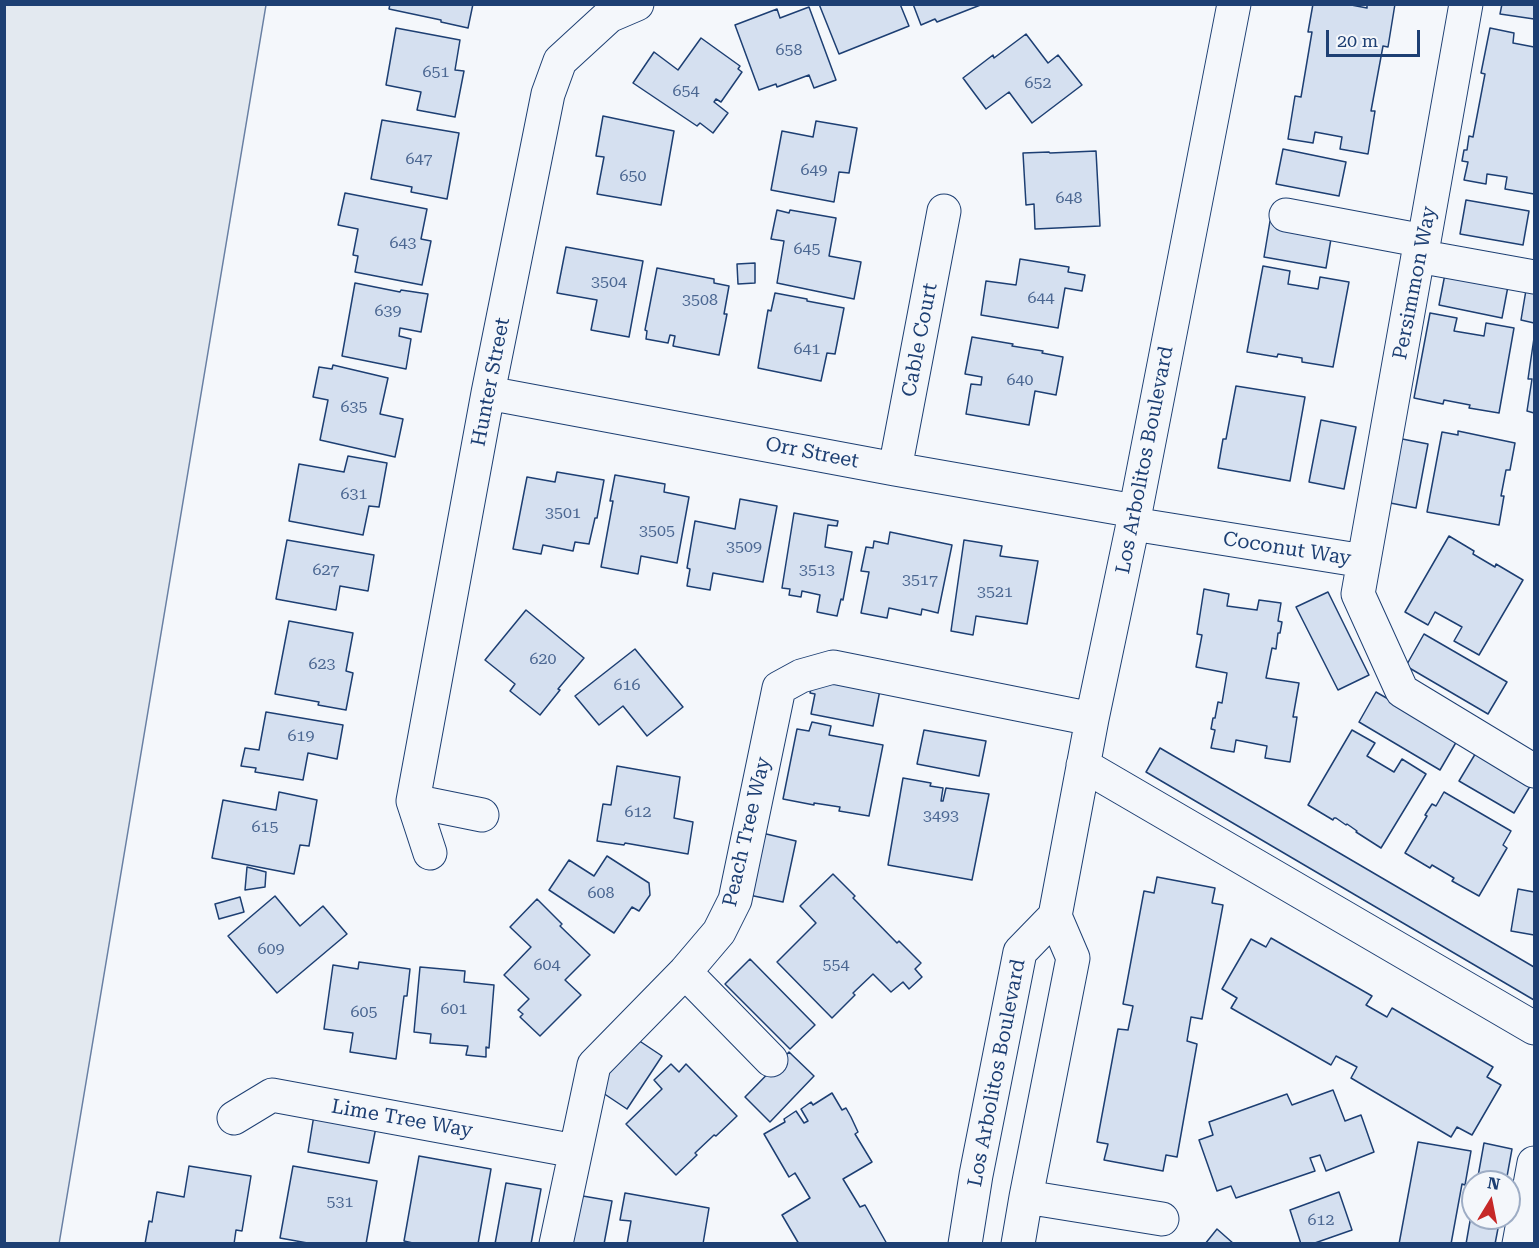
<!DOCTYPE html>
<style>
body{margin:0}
#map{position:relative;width:1539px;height:1248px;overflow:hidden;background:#f4f7fb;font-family:"Roboto Serif",serif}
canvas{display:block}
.frame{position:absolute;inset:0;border:6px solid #1d3f73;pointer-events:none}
.north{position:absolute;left:1461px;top:1170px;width:60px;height:60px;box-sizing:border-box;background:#f4f7fb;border:2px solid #9eadc5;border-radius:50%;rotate:10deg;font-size:16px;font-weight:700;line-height:24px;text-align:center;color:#1d3f73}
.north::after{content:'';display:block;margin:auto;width:21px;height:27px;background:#c62828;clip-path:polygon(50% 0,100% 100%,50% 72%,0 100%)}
.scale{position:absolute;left:1326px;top:30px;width:94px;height:27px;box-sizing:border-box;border:3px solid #1d3f73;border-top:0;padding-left:8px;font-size:18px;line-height:21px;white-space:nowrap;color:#1d3f73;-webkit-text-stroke:4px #f4f7fb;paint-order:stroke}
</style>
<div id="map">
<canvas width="1539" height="1248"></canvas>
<div class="frame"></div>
<div class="north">N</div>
<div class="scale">20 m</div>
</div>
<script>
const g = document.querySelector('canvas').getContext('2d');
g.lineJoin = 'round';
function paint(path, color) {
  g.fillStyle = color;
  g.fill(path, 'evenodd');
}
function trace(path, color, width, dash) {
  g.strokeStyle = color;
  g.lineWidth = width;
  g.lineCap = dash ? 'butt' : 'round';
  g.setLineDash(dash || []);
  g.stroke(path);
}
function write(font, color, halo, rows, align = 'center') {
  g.font = font + ' "Roboto Serif",serif';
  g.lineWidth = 4.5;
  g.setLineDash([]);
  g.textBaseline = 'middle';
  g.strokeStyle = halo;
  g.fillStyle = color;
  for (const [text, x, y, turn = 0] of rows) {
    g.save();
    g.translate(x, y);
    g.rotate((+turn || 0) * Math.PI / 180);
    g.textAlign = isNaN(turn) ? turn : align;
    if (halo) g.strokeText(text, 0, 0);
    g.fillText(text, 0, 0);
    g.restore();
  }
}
const green = new Path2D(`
 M5,4L266,5L59,1244L4,1243Z`);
const building = new Path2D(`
 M390,4H473L468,28L441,22V20L389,9Z
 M819,4H900L909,26L839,54Z
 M913,4H983L937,22L935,19L921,25Z
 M1313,4H1346L1367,8V4H1395L1388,47L1383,46L1371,111H1375L1368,154L1340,149L1342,137L1315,132L1313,143L1288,139L1295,96L1301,97L1312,32H1308Z
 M1502,4H1534V19L1500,14Z
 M809,7L836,80L814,88L809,75L777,87L776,84L759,90L735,25L777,9L780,18Z
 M396,28L460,40L455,70L464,71L455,117L417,110L421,92L386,85Z
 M1490,28L1514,33L1513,43L1534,47V194L1505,189L1507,177L1487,174L1486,184L1464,180L1468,162L1462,161L1464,150H1467L1469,136L1473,137L1485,74L1481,73Z
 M1026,34L1048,63L1058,55L1082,85L1032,123L1009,92L986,109L963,78L993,55L994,58Z
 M701,38L740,66L738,69L742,72L721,102L716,99L714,102L728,113L713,133L700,123L697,126L633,83L654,52L678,70Z
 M603,116L674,131L661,205L597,194L604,157L596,156Z
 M382,120L459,133L447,199L411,192L412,187L371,179Z
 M816,121L857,128L849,173L839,172L834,202L771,190L782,131L813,137Z
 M1283,149L1346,162L1339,196L1276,184Z
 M1096,151L1100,226L1035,229L1034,204L1026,205L1023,153L1049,152L1050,153Z
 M345,193L427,209L421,239L431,241L422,285L355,272L358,256L353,255L358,229L338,225Z
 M1466,200L1529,211L1523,245L1460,234Z
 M777,210L789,213L790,210L836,218L829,256L861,262L854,299L777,283L784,241L771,239Z
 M1270,221L1332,233L1326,268L1264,257Z
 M566,247L643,261L629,337L591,330L597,300L557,293Z
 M1020,259L1069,267L1068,272L1085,275L1082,291L1065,288L1058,328L981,315L986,281L1016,285Z
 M755,263V283L738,284L737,264Z
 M1263,266L1290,271L1288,284L1318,289L1320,277L1349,282L1333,367L1302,362V358L1278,354L1277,357L1247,352Z
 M657,268L714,279V283L729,286L724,314H727L719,355L673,346L675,336L670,335L668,343L646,339L647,331L645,330Z
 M1446,269L1509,281L1502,318L1439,305Z
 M355,283L400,292L401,290L428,294L421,332L400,328L399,336L411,339L406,369L342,356Z
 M1527,284L1534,285V323L1521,320Z
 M775,293L807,299V301L844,308L835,354L827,353L821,381L758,368L768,310L771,311Z
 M1430,313L1457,318L1454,331L1484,336L1486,323L1514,328L1499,413L1469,408L1470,405L1444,400L1443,404L1414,398Z
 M972,337L1013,344L1012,346L1043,351L1042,353L1063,357L1056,395L1035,391L1029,425L966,414L971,384L981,385L982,377L965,374Z
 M1534,338V413L1527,411L1532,379H1528Z
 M333,365L388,378L380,414L403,419L395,457L320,440L328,400L313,397L319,367L332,369Z
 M1236,386L1305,397L1290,481L1218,468L1223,439H1226Z
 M1321,420L1356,427L1344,489L1309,482Z
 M1458,431L1515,443L1510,470H1506L1501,496H1504L1499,525L1427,512L1442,432L1458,435Z
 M1392,437L1428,444L1416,508L1380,501Z
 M348,456L387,463L379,507L369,506L363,535L289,521L299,464L344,472Z
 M557,472L604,480L597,518H595L589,544L575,542L573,551L543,545L541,554L513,549L527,477L555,482Z
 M615,475L665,484L664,492L689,497L677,563L641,556L638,574L601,567L613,501H610Z
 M740,499L777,506L763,582L713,573L710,590L687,586L690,569L687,568L695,521L735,529Z
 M794,513L838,521L837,526L828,525L825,547L852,552L843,600L841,599L837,616L817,612L820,595L802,591L801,597L789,595L790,589L782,588Z
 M890,532L952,545L938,613L922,609L921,615L889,608L887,618L861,613L869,572L861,571L866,547L873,548L874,541L888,544Z
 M1449,536L1474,551L1473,554L1495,567L1496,564L1523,580L1479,655L1454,641L1462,627L1435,612L1428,625L1405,612Z
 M287,540L374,555L368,591L340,586L336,610L276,599Z
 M964,540L1002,546L1000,556L1038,561L1027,624L976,616L973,635L951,631Z
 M1204,589L1229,594L1227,606L1257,610L1259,600L1281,603L1278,621L1282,622L1280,633H1278L1276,649L1272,648L1266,678L1299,683L1293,717H1297L1290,762L1265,758L1267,746L1236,740L1234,752L1211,748L1215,730L1211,729L1213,718H1215L1218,702L1222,703L1227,673L1196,667L1202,635L1197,634Z
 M1328,592L1369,675L1338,690L1296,607Z
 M526,610L584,658L558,689L560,690L540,715L510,691L515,684L485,660Z
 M289,621L353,633L346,671L353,673L346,710L318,705L319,702L275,694Z
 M1424,634L1507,682L1488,714L1406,666Z
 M635,649L683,707L647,736L623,706L599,725L575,696Z
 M813,681L880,690L873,726L811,714L815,694L810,693Z
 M1376,692L1458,739L1440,770L1359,722Z
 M266,712L343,725L337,759L308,753L303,780L255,772L256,768L241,766L245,748L259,750Z
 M812,722L831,726L829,735L883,745L869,816L839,811L840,807L814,803V805L783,799L797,729L809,731Z
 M924,730L986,741L979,776L917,764Z
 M1352,730L1375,743L1367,756L1394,772L1402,759L1426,774L1381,848L1356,832L1357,831L1347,824L1346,825L1336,818H1334L1333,820L1308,805Z
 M1160,748L1534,967V1000L1146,772Z
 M1477,751L1532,783L1514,813L1459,781Z
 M617,766L680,777L674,818L693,822L688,854L625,843L624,845L597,841L603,804L611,805Z
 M903,778L931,783L930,786L943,788L941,801H943L946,788L989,794L972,880L888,865Z
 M279,792L317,800L309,846L300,845L294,874L212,858L223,800L276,810Z
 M1444,792L1511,831L1503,845L1507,848L1479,896L1452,881L1454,878L1432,865L1430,868L1405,853L1427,816L1425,815L1432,804L1436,806Z
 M762,833L796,841L783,902L749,895Z
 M607,856L649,883L650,895L639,911L632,907L614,933L549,890L569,860L594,876Z
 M247,867L266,872L265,887L245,890Z
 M833,874L855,896L853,898L897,943L899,941L921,963L915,969L922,977L909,989L903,982L891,992L873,974L853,993L855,995L832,1018L777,962L816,923L800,906Z
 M1157,877L1215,888L1212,903L1223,905L1202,1019L1191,1017L1187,1041L1197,1044L1177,1157L1166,1155L1163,1171L1104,1160L1108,1144L1097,1142L1118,1029L1128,1030L1133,1006L1123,1004L1144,891L1154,893Z
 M1518,889L1534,892V935L1511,931Z
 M275,896L300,926L323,906L347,934L277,993L228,936Z
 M240,897L244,912L219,919L215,904Z
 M537,899L562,924L560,926L590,955L565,980L581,995L540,1036L520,1017L523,1014L518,1010L529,999L504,975L531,947L510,927Z
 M1271,938L1372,996L1366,1005L1387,1017L1392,1008L1493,1067L1487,1077L1501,1085L1472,1135L1457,1127L1451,1137L1351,1078L1357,1067L1336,1056L1331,1065L1231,1008L1237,998L1222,989L1251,939L1266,947Z
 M750,959L815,1025L790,1049L725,984Z
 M359,962L410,969L407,996H404L396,1059L350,1052L353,1033L324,1029L333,965L358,969Z
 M420,967L465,971L464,982L494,985L489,1048L486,1047V1057L466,1055L468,1046L430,1043L431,1034L414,1032Z
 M632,1036L662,1056L627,1109L597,1089Z
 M789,1052L814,1076L770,1122L745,1097Z
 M671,1064L679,1072L686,1064L737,1116L716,1136L714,1135L695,1153L697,1155L676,1175L626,1124L662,1089L654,1080Z
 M1333,1090L1345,1121L1361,1115L1374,1152L1326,1171L1320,1155L1310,1158L1315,1171L1236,1198L1231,1186L1217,1191L1199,1140L1213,1135L1209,1122L1287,1094L1292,1105Z
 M832,1093L842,1110L846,1108L851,1117L858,1132L855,1134L872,1162L843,1179L860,1207L865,1205L887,1244H799L782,1215L810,1198L795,1173L789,1177L764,1134L785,1122L784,1119L796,1111L804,1123L808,1121L801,1109L811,1102L813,1105Z
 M314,1115L376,1127L369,1163L308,1152Z
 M1418,1142L1471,1151L1465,1185L1462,1184L1451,1244H1399Z
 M1484,1143L1512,1149L1506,1182H1477Z
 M419,1156L491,1169L478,1244H417L404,1241Z
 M189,1166L251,1176L242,1231L236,1230L234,1244H145L149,1221L152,1222L157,1192L184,1197Z
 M293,1166L377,1181L366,1244H313L280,1238Z
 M506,1183L541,1189L531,1244H495Z
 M1339,1192L1352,1230L1312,1244H1301L1290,1210Z
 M625,1193L709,1208L703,1244H627L631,1221L620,1220Z
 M577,1195L612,1201L604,1244H568Z
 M1473,1204V1218H1500L1495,1244H1466Z
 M1217,1229L1234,1244H1205Z`);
const minor = new Path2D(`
 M1466,4L1424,241L1418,256L1358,594L1402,691L1534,771
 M1286,215L1424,241
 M1418,256L1534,277
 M488,393L895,469L1135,511
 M895,469L944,211
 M1133,524L1364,561
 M1083,765L1534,1028
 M413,801L482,815
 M430,853L413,801L488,393L548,94L560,61L609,16L637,4
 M685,972L771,1060
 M234,1118L272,1095L575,1151
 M1026,1197L1162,1219
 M556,1244L594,1065L685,972L719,932L735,900L779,688L801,676L833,667L1092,719
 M965,1244L976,1175L1020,952L1055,916L1092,719L1133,524L1234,4
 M1018,1244L1026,1197L1073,958L1055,916
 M1519,1244L1534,1163`);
const numberNames = [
 ["658",789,50],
 ["651",436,72],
 ["652",1038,83],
 ["654",686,91],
 ["647",419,159],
 ["649",814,170],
 ["650",633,176],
 ["648",1069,198],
 ["643",403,243],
 ["645",807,249],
 ["3504",609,282],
 ["644",1041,298],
 ["3508",700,300],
 ["639",388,311],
 ["641",807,349],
 ["640",1020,380],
 ["635",354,407],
 ["631",354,494],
 ["3501",563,513],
 ["3505",657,531],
 ["3509",744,547],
 ["627",326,570],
 ["3513",817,570],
 ["3517",920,580],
 ["3521",995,592],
 ["620",543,659],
 ["623",322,664],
 ["616",627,685],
 ["619",301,736],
 ["612",638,812],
 ["3493",941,816],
 ["615",265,827],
 ["608",601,893],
 ["609",271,949],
 ["604",547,965],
 ["554",836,965],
 ["601",454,1009],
 ["605",364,1012],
 ["531",340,1202],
 ["612",1321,1220]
];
const streetNames = [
 ["Persimmon Way",1415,283,-79],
 ["Cable Court",920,340,-79],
 ["Hunter Street",491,382,-79],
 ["Orr Street",812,453,11],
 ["Los Arbolitos Boulevard",1145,460,-79],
 ["Coconut Way",1287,549,9],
 ["Peach Tree Way",747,832,-77],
 ["Los Arbolitos Boulevard",997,1073,-79],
 ["Lime Tree Way",402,1119,10]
];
paint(green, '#e3e9f0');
trace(green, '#687fa3', 1.5);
paint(building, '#d5e0f0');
trace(building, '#1d3f73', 1.5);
trace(minor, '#1d3f73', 35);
trace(minor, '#f4f7fb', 33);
write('16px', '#4b6792', null, numberNames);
write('20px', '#1d3f73', '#f4f7fb', streetNames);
</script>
